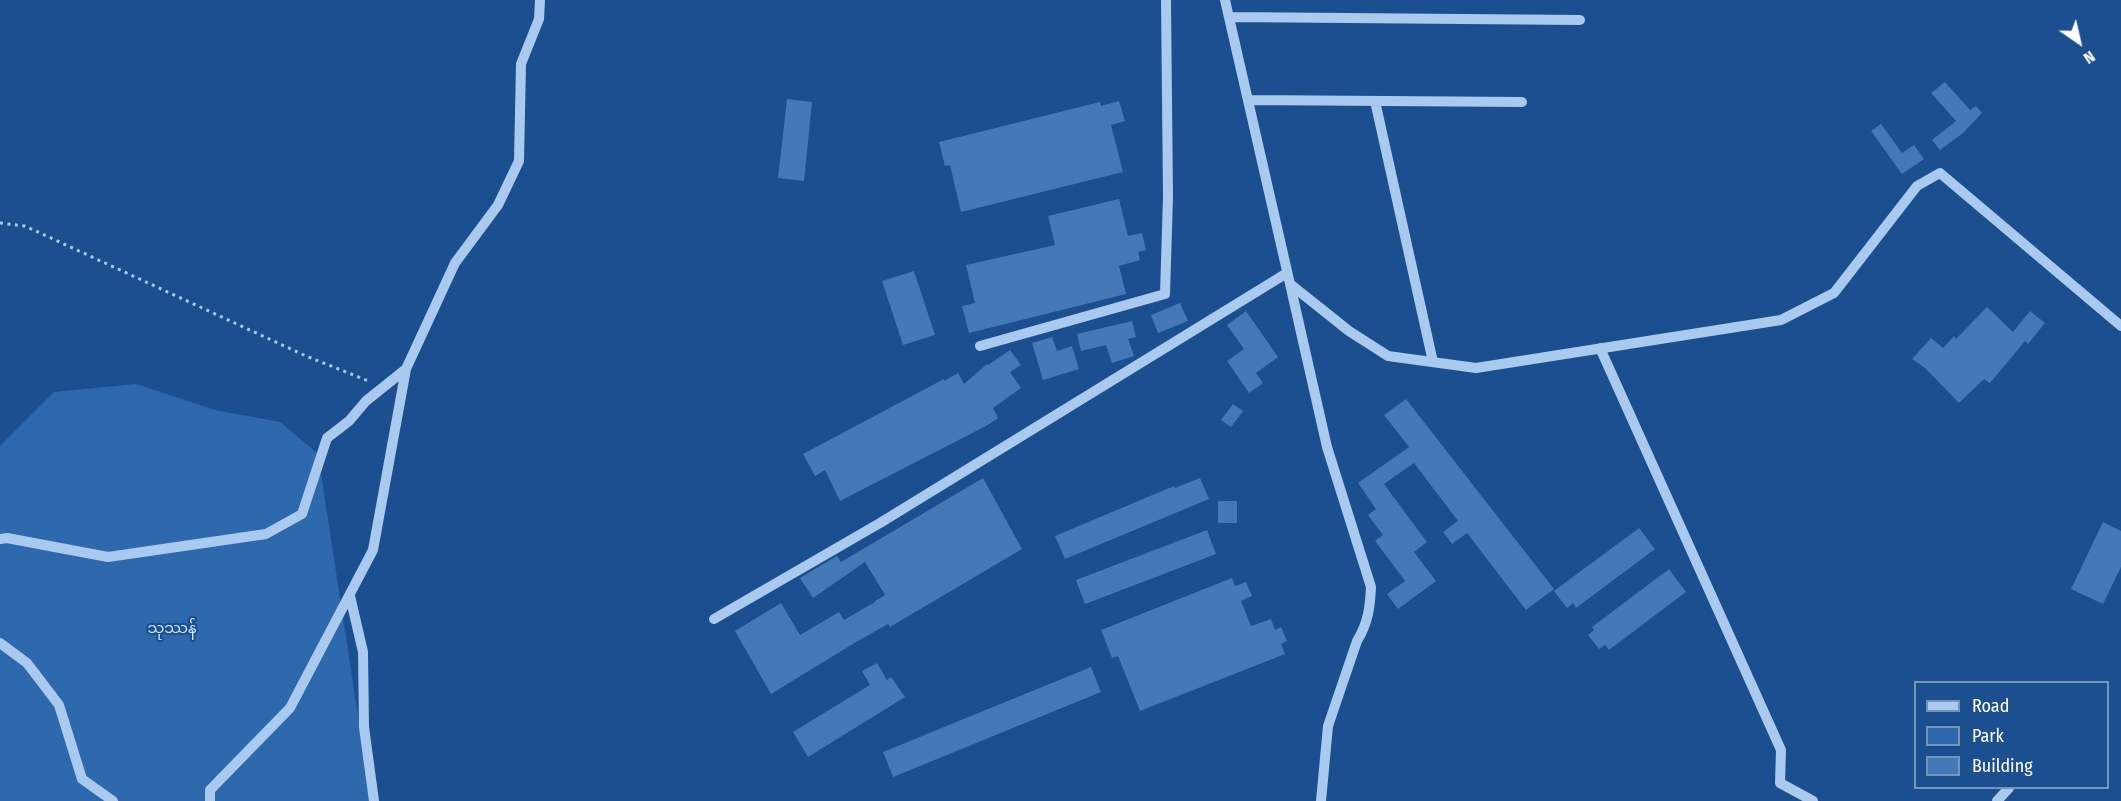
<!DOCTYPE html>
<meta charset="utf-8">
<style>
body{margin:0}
#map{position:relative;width:2121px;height:801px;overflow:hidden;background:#1b4f8f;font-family:"Fira Sans Condensed",sans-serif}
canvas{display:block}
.legend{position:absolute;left:1914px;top:681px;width:195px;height:108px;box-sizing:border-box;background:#1b4f8f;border:2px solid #7695bc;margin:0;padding:8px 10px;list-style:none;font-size:18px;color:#fff}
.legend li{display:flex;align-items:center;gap:12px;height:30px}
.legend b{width:30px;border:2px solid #7695bc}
.north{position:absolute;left:2049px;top:12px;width:60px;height:60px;-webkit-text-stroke:4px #1b4f8f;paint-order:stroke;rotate:146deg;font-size:16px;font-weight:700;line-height:24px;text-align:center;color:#fff}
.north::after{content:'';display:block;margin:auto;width:21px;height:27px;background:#fff;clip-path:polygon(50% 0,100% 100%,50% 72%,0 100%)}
</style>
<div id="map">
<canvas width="2121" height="801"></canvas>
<ul class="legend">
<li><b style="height:8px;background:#a9c9ee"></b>Road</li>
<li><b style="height:16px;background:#2e69ad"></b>Park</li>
<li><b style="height:16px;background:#4478b7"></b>Building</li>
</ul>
<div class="north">N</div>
</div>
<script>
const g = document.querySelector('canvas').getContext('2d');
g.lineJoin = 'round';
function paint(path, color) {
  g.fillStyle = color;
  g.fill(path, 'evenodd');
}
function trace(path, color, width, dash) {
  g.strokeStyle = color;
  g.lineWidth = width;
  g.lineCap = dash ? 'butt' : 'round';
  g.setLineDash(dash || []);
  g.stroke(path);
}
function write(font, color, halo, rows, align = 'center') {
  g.font = font + ' "Fira Sans Condensed","Noto Sans Myanmar",sans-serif';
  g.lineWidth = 4.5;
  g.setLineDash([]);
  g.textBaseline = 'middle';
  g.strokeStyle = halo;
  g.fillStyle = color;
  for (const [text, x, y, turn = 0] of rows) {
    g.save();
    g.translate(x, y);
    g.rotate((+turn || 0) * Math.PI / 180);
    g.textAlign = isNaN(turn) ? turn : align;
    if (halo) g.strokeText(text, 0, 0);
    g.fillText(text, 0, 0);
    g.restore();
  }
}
const green = new Path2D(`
 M136,384L215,410L280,422L318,454L371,801H0V446L54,392Z`);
const building = new Path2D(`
 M1945,82L1970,110L1976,106L1982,113L1963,133L1940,150L1932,140L1956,121L1931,93Z
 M787,99L812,102L804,181L778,178Z
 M1119,101L1125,121L1111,125L1123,172L961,212L950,165L945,166L939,142L1100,102L1101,106Z
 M1881,124L1902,153L1914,145L1924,159L1902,174L1871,131Z
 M1119,199L1128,236L1142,233L1146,250L1138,252L1140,260L1119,266L1126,294L969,333L962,306L975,303L966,265L1055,245L1048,216Z
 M914,271L935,335L903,345L882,281Z
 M1180,303L1188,321L1158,333L1151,315Z
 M1987,307L2013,332L2030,311L2045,323L2028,344L2025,341L1990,383L1984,379L1959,403L1925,368L1912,359L1931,338L1943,348L1954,336L1956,339Z
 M1246,311L1278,357L1256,373L1263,383L1249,393L1227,361L1244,349L1227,325Z
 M1132,321L1136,337L1128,339L1134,356L1112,363L1106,345L1081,351L1077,334Z
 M1052,337L1057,351L1072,346L1079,369L1043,380L1032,343Z
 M1010,350L1021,365L1010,372L1021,388L993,408L998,418L986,426L840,501L825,470L815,476L803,454L944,379V381L958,373L964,384L987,364L988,365Z
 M1406,399L1554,589L1526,610L1467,533L1452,544L1443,532L1458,521L1414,463L1384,484L1427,542L1414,552L1436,581L1398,609L1387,594L1405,581L1375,541L1383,535L1368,515L1376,509L1358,483L1409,447L1384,415Z
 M1233,404L1243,411L1231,427L1221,420Z
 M983,478L1022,549L890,627L888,624L856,642L771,694L735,631L781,603L800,635L839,612L844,620L875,602V601L885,595L865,562L813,598L800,578L837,556L841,562Z
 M1200,478L1209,499L1065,559L1055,536L1174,486L1175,488Z
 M1218,501H1237V523H1218Z
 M2103,522L2121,531V567L2103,604L2071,589Z
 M1639,528L1655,549L1576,608L1573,603L1567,608L1554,591Z
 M1207,530L1216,554L1085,604L1076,580Z
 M1669,569L1686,592L1609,650L1605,645L1599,649L1588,635L1594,630L1592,627Z
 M1232,578L1235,586L1246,582L1252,596L1241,601L1251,626L1271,619L1275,630L1281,627L1287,641L1281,644L1285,654L1140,711L1118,656L1112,658L1101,630Z
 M877,663L887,680L891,677L905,697L808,757L793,732L870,685L862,671Z
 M1091,667L1101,692L893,777L883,752Z`);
const path = new Path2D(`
 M0,223L25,226L306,356L371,382`);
const minor = new Path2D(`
 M1225,0L1290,284L1349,331L1388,356L1476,368L1781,320L1834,293L1917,186L1940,173L2121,326
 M1229,17L1580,20
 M1248,100L1522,102
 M1375,101L1433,362
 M1290,284L1327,447L1371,587C1370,608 1368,623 1357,641L1328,726L1321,801
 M980,346L1165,294L1168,197L1166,0
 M1600,348L1781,750L1780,783L1813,801
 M0,539L7,538L108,557L266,534L302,514L327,438L349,421L366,401L406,369L455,263L498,205L519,161L521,64L539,19L540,0
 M350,596L363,652L364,727L374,801
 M714,619L880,523L1287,273
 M0,643L27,663L59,705L82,779L113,801
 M210,801V790L290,708L373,550L406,369
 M1997,801L2009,788`);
const parkNames = [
 ["သုဿန်",172,629]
];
paint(green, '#2e69ad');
paint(building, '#4478b7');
trace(path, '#a9c9ee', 3, [3, 4.5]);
trace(minor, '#a9c9ee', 10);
write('15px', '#cfe3fa', '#1b4f8f', parkNames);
</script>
